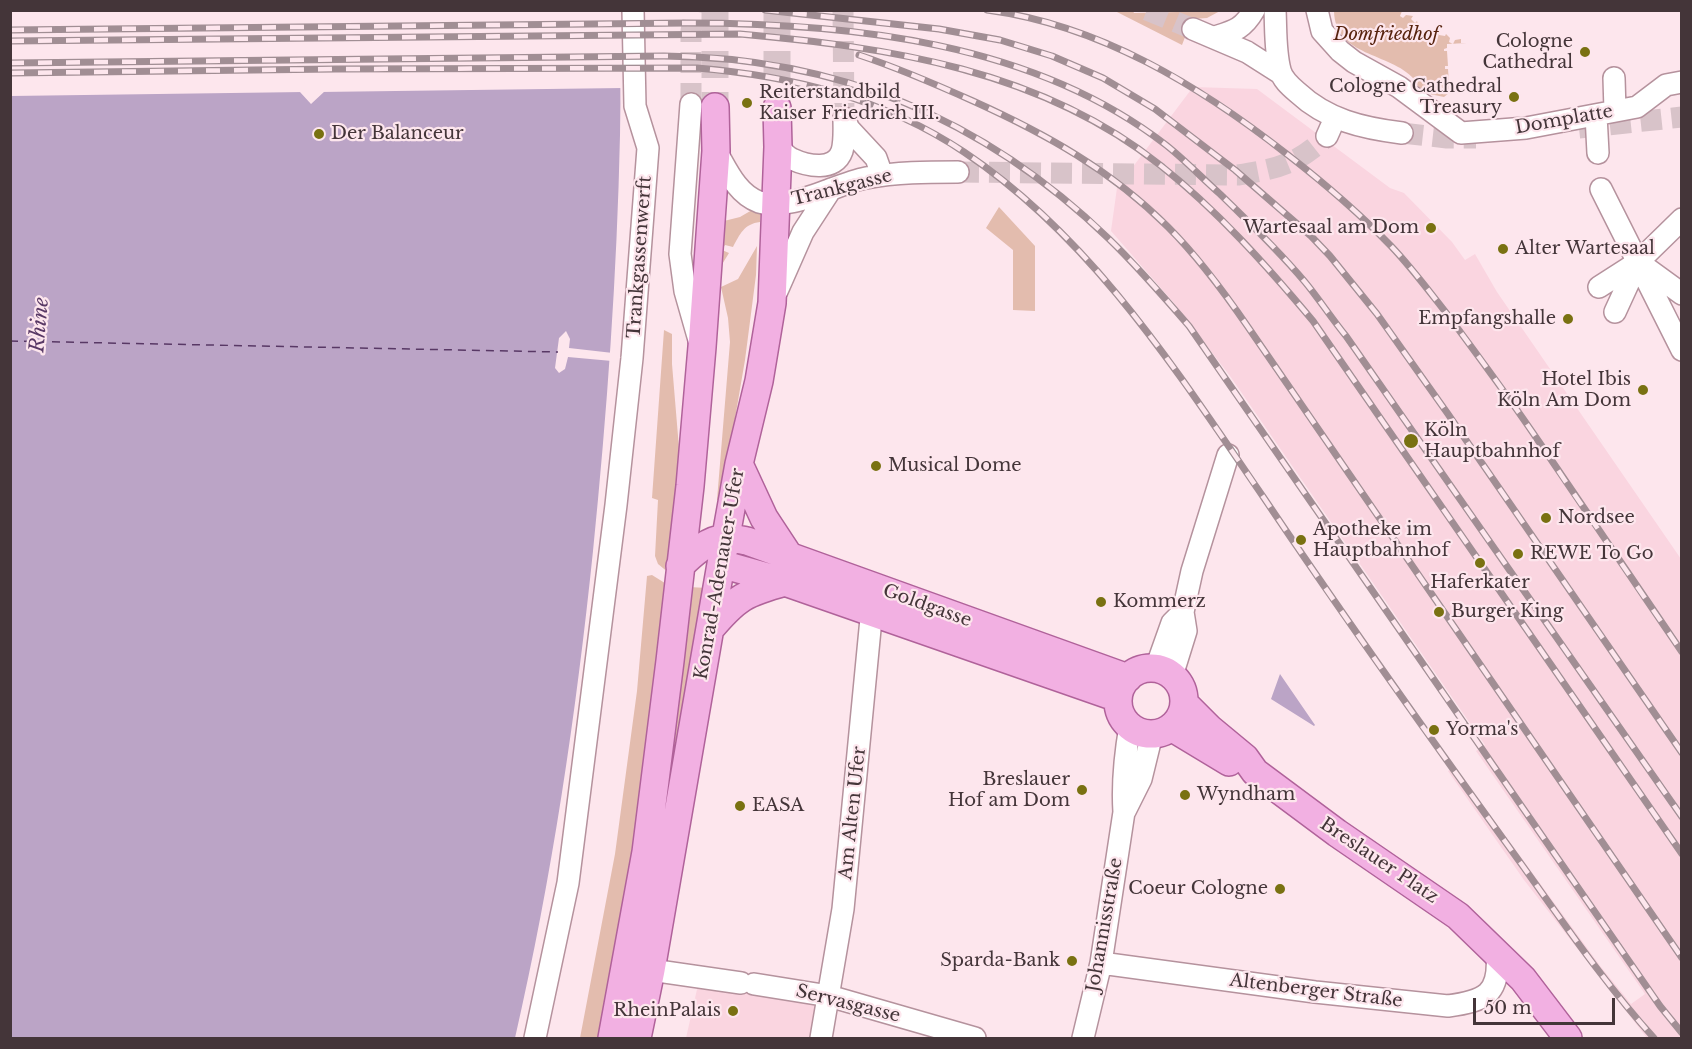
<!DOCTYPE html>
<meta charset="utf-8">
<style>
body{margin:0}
#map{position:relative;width:1692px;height:1049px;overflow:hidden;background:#fde6ed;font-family:"Libre Baskerville",serif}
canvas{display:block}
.frame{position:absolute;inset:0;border:12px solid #443539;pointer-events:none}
.scale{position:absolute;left:1473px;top:998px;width:142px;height:27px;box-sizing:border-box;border:3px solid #443539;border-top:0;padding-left:8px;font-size:18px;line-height:21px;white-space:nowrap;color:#443539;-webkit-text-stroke:4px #fde6ed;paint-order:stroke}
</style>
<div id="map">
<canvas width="1692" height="1049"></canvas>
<div class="frame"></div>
<div class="scale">50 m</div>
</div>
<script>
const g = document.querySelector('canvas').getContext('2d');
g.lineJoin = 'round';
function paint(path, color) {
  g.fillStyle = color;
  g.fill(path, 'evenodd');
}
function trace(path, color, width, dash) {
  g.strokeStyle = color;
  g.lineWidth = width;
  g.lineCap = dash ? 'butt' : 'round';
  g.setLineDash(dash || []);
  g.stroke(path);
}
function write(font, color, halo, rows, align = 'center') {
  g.font = font + ' "Libre Baskerville",serif';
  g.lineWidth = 4.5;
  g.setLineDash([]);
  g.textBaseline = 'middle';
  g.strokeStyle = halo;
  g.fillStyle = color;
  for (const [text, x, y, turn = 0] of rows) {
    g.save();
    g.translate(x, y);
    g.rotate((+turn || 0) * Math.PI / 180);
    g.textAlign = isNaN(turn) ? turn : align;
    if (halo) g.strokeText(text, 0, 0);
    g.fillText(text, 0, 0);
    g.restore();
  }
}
const built = new Path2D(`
 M1193,87L1257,89L1390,188L1404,193L1452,242L1465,260L1475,254L1497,292L1681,559V1038H1647L1524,880L1448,771L1455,767L1601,967L1631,1004L1645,994L1476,751L1485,745L1230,376L1173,302L1111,231L1117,188Z
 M698,985L818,999L809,1038H686Z`);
const green = new Path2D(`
 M1115,11H1133L1134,13L1220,11L1207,18L1192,19L1182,45Z
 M1334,11H1402L1400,16L1403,18L1406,15L1413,16L1411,19L1415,23L1417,21L1419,26L1416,29L1419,33L1422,30L1429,34V38H1433V34L1439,32V35L1445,36L1446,34L1450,38L1449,42L1453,44L1455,40L1461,39V43H1467L1447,44V48L1444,49V51H1447L1448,66H1445V69H1448L1449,83H1446V86H1449V93L1444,97L1425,93L1413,81L1414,79C1390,52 1335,57 1334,11Z
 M999,207L1035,246V311L1013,310V250L986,228Z
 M752,210L761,214L760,222C744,224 740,234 733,247L725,245L722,250L729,253L721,266L716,223L740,217Z
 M757,246L756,275L745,360L721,500H717L730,342L728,318L721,287L738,279Z
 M664,330L672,334V364L680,460L669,573L658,564L655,556L658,500L652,498Z
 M652,575L668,585L648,759L602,1038H580L615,854L637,691L647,576Z
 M689,587L707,588L645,920Z`);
const water = new Path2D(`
 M10,11L300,92L311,104L325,91L619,11C620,52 621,94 620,135C617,274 607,413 593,551C576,715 552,878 515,1038H11Z
 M1280,674L1315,725L1314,726L1271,699Z`);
const pier = new Path2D(`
 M305,10L304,92L11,96V11Z
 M322,10H622L623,88L320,92Z
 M566,331L570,339L569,348L613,353L612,361L568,357L565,369L559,373L555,368L559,338Z`);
const ferry = new Path2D(`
 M10,341L558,352`);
const minorTunnel = new Path2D(`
 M843,10L844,118
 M1147,10L1193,29
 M691,104V31L695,10
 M1579,128L1682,117
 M1402,133L1447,138H1476
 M958,172L1238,175C1277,169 1298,164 1327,136`);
const majorTunnel = new Path2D(`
 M715,10V107
 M777,10V108`);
const minor = new Path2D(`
 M1275,10C1276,30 1275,51 1280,70C1282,79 1290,86 1297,92C1327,120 1362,128 1402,133
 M1317,10L1322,31L1340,51L1354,62L1399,87L1461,133L1526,128L1637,107L1666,85L1682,82
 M1193,29L1247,52L1280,73
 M1215,37C1234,31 1243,29 1254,10
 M1614,78L1615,111
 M691,104L680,254L685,291L699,340
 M1596,115L1598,153
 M844,118L849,129L876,158L882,175
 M1327,136L1335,118
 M778,147C782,151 787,157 792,159C807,166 835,172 842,151C845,141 844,129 844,118
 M716,151C727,170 737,194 759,202C790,212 835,184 866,178C897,172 927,172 958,172
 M1601,189L1682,350
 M1682,219L1638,262L1682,294
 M1599,287L1638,262
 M777,291L803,232L831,189
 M1615,312L1638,262
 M1156,668L1172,623L1183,612
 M1172,676L1186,631L1183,612L1192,571L1228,455
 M1125,811L1141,779L1152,734
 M1101,963L1315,992L1448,1006C1485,1001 1500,994 1497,955
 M651,970L741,983
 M754,984L829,996L975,1038
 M535,1038L568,883L616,505L632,358L648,148L635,106L633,10
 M821,1038L843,909L873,598
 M1083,1038L1101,963L1124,812C1122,782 1125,755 1130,726`);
const major = new Path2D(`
 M739,464L764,518L789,556
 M721,564L785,582L1118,698
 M680,566C692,554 708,539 727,538C733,538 741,540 747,541L1128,678
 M710,629C737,597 745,593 785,582
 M1118 701a33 33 0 1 1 66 0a33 33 0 1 1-66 0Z
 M1184,703L1210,729L1245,758L1255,772L1337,833L1458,916L1523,979L1568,1038
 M1171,727L1229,762
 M612,1038L646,852L670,661L690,486L702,347L716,151L715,107
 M637,1038L651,970L721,564L739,464L759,381L772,303L778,147L777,108`);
const rail = new Path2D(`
 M765,10L939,29L1000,40L1052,56L1103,78L1155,109L1235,170L1311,236L1330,256L1377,314L1448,414L1682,753
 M987,10C1100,25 1200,86 1288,155C1324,183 1359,213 1391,246C1411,267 1429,291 1447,314C1476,353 1505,392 1533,433C1582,506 1632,579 1682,652
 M10,30L687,23C850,23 1033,42 1166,145C1185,160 1202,178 1220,194C1249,222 1279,251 1305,282C1319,299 1332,319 1346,336L1682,817
 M10,41L740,34C888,47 1041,70 1160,165C1217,210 1267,266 1313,321L1682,854
 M859,55C898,68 935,84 973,101C1046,134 1111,170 1168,227C1198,257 1224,292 1248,327L1682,958
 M10,63L664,56C837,57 985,119 1109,239C1137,266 1163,296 1189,326L1660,1006L1682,1033
 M10,73L335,69L697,68C792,76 883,98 964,152C1093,238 1178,373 1264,498C1346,620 1431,739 1517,858C1561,919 1604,983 1654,1038`);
const markers = [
 [1585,52,6,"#797111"],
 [1514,97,6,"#797111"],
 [747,103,6,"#797111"],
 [319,134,6,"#797111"],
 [1431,228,6,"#797111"],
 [1503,249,6,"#797111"],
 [1568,319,6,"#797111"],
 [1643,390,6,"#797111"],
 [1411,441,8,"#797111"],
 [876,466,6,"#797111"],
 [1546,518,6,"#797111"],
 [1301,540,6,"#797111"],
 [1518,554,6,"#797111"],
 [1480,563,6,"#797111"],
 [1101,602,6,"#797111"],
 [1439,612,6,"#797111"],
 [1434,730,6,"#797111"],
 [1082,790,6,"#797111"],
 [1185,795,6,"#797111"],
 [740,806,6,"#797111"],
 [1280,889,6,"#797111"],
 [1072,961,6,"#797111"],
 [733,1011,6,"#797111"]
];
const parkNames = [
 ["Domfriedhof",1386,35]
];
const poiNames = [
 ["Cologne",1573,42,"right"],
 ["Cathedral",1573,63,"right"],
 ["Cologne Cathedral",1502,87,"right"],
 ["Treasury",1502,108,"right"],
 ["Reiterstandbild",759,93],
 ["Kaiser Friedrich III.",759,114],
 ["Der Balanceur",331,134],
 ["Wartesaal am Dom",1419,228,"right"],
 ["Alter Wartesaal",1515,249],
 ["Empfangshalle",1556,319,"right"],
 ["Hotel Ibis",1631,380,"right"],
 ["Köln Am Dom",1631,401,"right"],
 ["Köln",1424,431],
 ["Hauptbahnhof",1424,452],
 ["Musical Dome",888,466],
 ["Nordsee",1558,518],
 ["Apotheke im",1313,530],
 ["Hauptbahnhof",1313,551],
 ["REWE To Go",1530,554],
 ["Haferkater",1480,583,"center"],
 ["Kommerz",1113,602],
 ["Burger King",1451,612],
 ["Yorma's",1446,730],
 ["Breslauer",1070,780,"right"],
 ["Hof am Dom",1070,801,"right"],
 ["Wyndham",1197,795],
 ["EASA",752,806],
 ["Coeur Cologne",1268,889,"right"],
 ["Sparda-Bank",1060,961,"right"],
 ["RheinPalais",721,1011,"right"]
];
const streetNames = [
 ["Domplatte",1564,120,-10],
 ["Trankgasse",842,188,-14],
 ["Trankgassenwerft",640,257,-86],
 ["Konrad-Adenauer-Ufer",720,574,-80],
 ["Goldgasse",927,606,20],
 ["Am Alten Ufer",853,813,-84],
 ["Breslauer Platz",1379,861,34],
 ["Johannisstraße",1105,925,-80],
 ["Altenberger Straße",1316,991,7],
 ["Servasgasse",848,1004,14]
];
const waterNames = [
 ["Rhine",40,325,-85]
];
paint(built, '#fad5e0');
paint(green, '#e3bcae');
paint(water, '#bba4c6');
paint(pier, '#fde6ed');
trace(ferry, '#583865', 1.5, [8, 6]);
trace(minorTunnel, '#d8c3c9', 21, [21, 10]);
trace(majorTunnel, '#d8c3c9', 27, [27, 14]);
trace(minor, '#b5929d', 24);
trace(major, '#b0629a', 30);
trace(minor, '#fff', 21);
trace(major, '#f2b0e2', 27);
trace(rail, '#a18e94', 7);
trace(rail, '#fde6ed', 4.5, [14]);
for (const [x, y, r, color] of markers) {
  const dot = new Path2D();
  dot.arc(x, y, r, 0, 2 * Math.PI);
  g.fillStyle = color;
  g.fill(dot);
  trace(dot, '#fde6ed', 2);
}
write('italic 18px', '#56220d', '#fde6ed', parkNames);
write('18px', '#443539', '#fde6ed', poiNames, 'left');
write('18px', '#443539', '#fde6ed', streetNames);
write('italic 20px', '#583865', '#fde6ed', waterNames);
</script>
